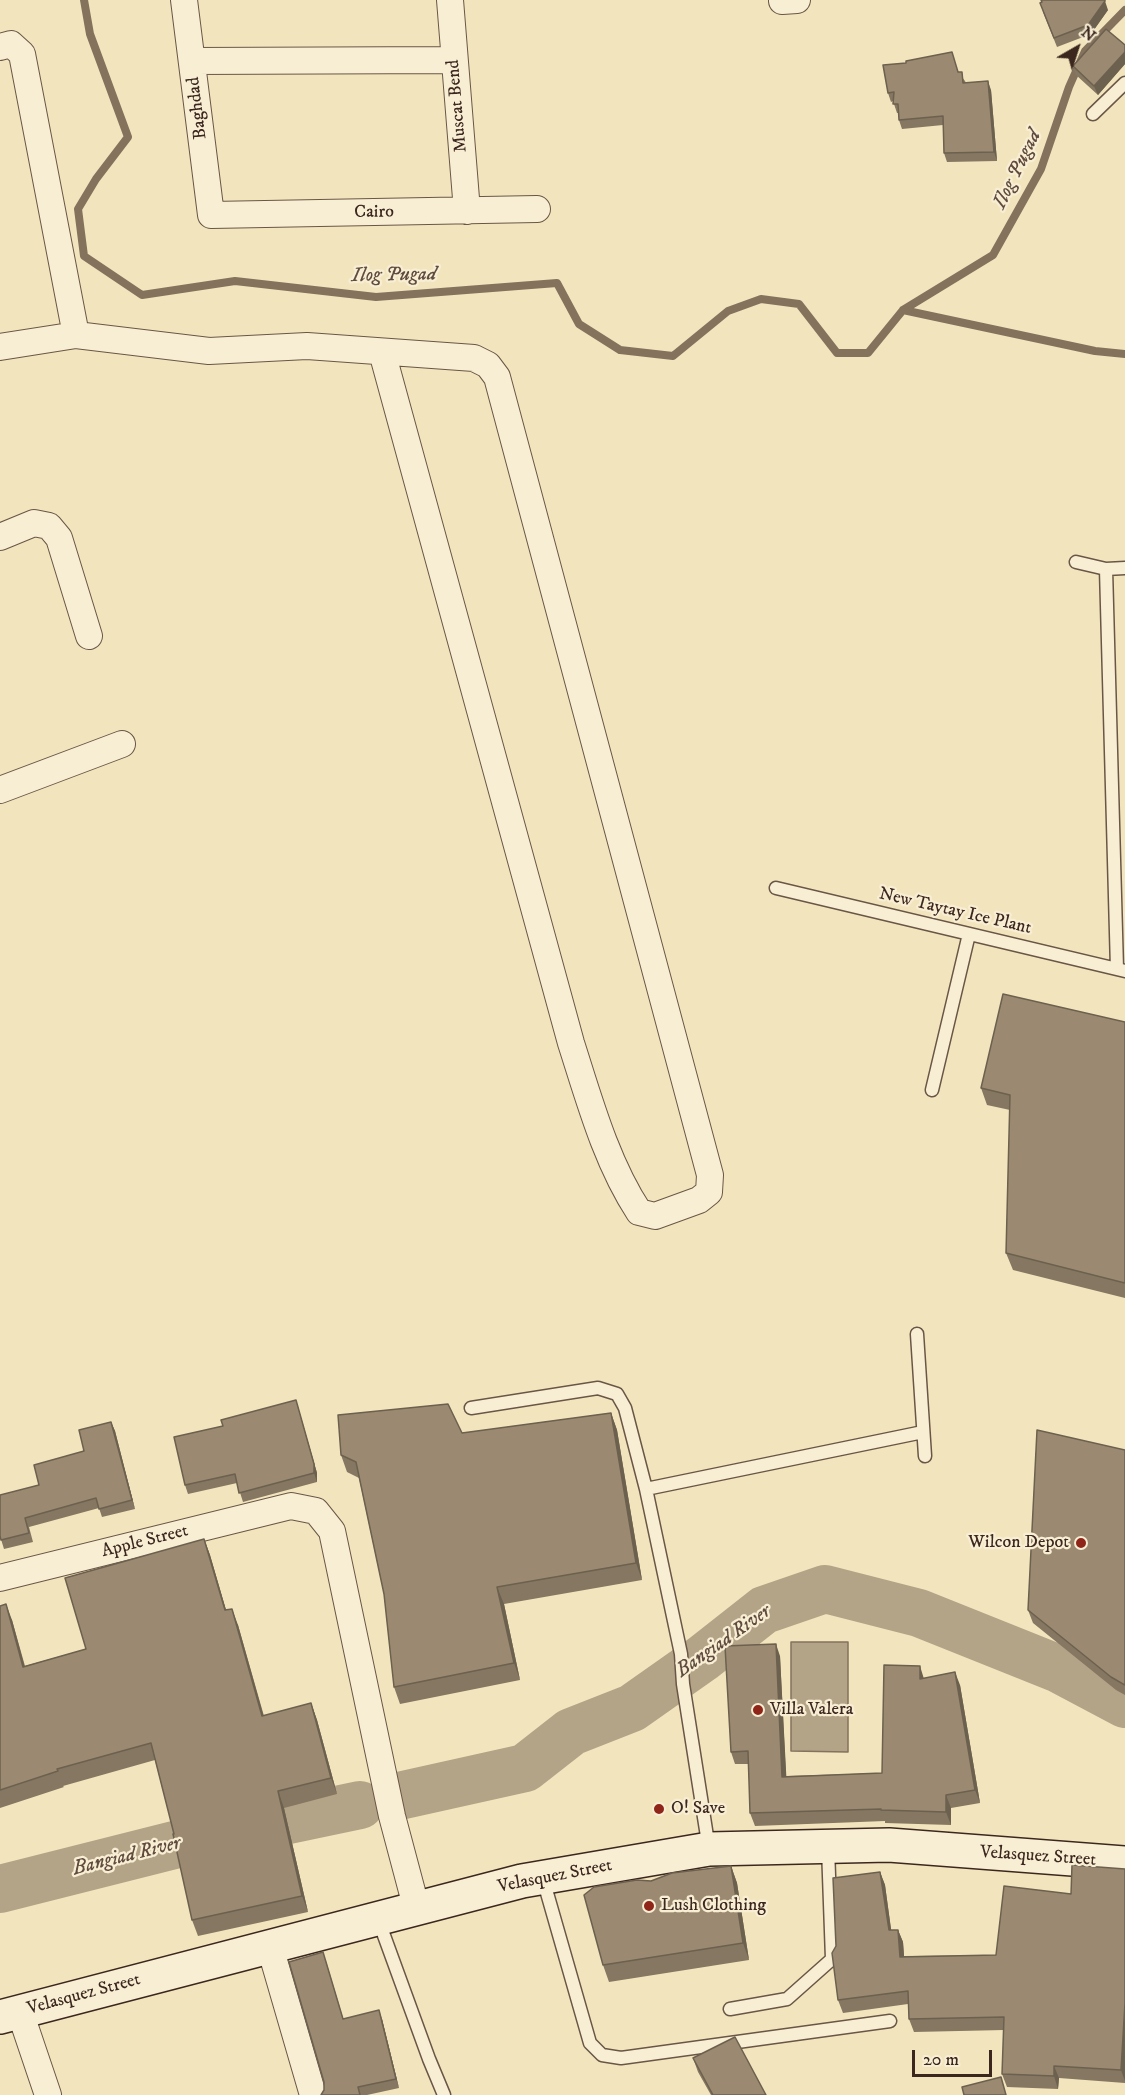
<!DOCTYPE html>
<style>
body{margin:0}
#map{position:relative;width:1125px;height:2095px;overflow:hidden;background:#f2e5bd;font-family:"IM FELL DW Pica",serif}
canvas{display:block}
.north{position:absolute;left:1047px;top:18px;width:60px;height:60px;-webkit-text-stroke:4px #f7eed4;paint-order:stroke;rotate:39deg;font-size:16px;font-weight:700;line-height:24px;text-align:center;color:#3c271e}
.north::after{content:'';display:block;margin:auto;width:21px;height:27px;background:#3c271e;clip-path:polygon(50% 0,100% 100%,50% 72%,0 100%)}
.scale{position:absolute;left:912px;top:2050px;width:80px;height:27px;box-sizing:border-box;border:3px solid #3c271e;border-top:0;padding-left:8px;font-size:18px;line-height:21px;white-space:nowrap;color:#3c271e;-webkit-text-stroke:4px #f7eed4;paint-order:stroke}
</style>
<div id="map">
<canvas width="1125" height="2095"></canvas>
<div class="north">N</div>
<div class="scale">20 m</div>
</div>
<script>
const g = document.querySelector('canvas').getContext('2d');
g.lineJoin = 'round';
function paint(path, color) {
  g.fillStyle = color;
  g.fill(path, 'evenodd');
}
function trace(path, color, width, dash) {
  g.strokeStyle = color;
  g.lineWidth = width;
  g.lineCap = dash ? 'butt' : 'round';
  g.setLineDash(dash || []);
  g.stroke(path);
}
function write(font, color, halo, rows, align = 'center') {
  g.font = font + ' "IM FELL DW Pica",serif';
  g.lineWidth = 4.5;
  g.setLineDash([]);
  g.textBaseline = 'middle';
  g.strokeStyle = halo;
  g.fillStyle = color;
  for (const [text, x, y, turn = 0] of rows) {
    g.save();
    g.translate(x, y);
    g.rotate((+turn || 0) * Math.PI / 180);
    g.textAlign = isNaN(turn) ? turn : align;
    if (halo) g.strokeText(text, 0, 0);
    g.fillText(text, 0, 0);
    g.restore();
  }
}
const water = new Path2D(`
 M791,1642H848V1752L791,1751Z`);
const stream = new Path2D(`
 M84,0L90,34L128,137L96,179L78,209L84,256L142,295L235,281L376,297L557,283L579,324L620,350L673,356L728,311L761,299L799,304L837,353H868L903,310L993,255L1041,169L1069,87L1085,51L1125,10
 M903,310L1095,351L1125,354`);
const river = new Path2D(`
 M399,1796L525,1768L571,1732L632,1708L703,1658L764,1610L825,1589L919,1613L1059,1669L1125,1704
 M0,1889L198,1839L360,1805`);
const lane = new Path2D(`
 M1093,114L1125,83
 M1076,562L1106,569
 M776,888L1125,971
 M1117,969L1106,569L1125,568
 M932,1090L969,934
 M917,1334L925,1456
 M471,1408L598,1388L617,1394L625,1408L646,1489L681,1654L683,1684L709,1849
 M646,1489L923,1432
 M543,1879L590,2043L602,2055L621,2058L890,2021
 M378,1919L429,2059L444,2095
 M730,2009L787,1999L832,1959L828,1848`);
const street = new Path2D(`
 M184,0L211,215L537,209
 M450,0L467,211
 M782,1L797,0
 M0,47L11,44L22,54L76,335
 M193,61L454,60
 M0,347L76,335L209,351L307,346L474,358L488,365L497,377L710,1175L709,1192L699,1200L655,1216L639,1212C606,1162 589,1099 571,1043L382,352
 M0,537L34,523L49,526L59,538L89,636
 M0,790L122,744
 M0,1578L291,1506L316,1511L332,1531L392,1816L417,1910
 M270,1947L313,2095
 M20,2012L48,2095`);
const secondary = new Path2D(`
 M0,2017L522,1881L709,1849L889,1845L1125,1863`);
const wall = new Path2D(`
 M1042,3L1108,10L1091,34L1057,47L1043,12Z
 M1125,45V64L1098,95L1076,75L1073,66Z
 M958,72L965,81L966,83L991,90L997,161L947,162L944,153L943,125L902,129L899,120V113H897L893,101L891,102L888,93Z
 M1125,1022V1298L1013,1270L1006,1253L1010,1110L987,1105L981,1088Z
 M296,1400L317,1473V1482L243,1502L237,1483L188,1494L185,1485L223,1426Z
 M611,1413L617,1430L642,1580L504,1604L520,1680L400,1704L394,1687L384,1594L359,1478L347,1472L341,1455L462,1433Z
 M111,1422L115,1431L135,1509L102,1517L99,1508L29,1527L33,1542L4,1549L0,1536Z
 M1125,1450V1695L1116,1690L1033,1623L1028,1610Z
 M204,1539L210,1555L226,1610L238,1625L264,1716L311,1703L317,1720L337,1794L284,1808L308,1912L198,1936L192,1920L174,1834L155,1760L63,1786L64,1787L0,1808V1606L12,1620L25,1666L86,1649Z
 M780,1656L786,1776L882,1773L924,1678L960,1685L980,1803L951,1808V1825L885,1823V1821L755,1826L750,1813L749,1764H735L731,1752Z
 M731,1866L737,1883L749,1960L609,1982L603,1965L651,1881Z
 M1125,1869V2083L1059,2078L1058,2089L1007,2087L1002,2074L1004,2030L914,2032L909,2019L908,2004L843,2013L838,2000L880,1872L885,1885L891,1930H898L903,1942L904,1956L996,1955L1071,1894Z
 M326,1961L343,2018L382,2019L399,2088L367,2095H321L324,2090Z
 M693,2058L766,2095H711L698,2072Z`);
const shadedWall = new Path2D(`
 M1105,1L1108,10L1091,34L1088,25Z
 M1125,52V64L1098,95L1094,86Z
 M988,81L991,90L997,161L994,152Z
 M296,1400L317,1473V1482L314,1473Z
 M611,1413L617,1430L642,1580L636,1563Z
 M111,1422L115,1431L135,1509L132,1500Z
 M204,1539L210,1555L231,1627L225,1610Z
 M497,1587L504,1604L520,1680L514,1663Z
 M6,1604L12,1620L29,1683L23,1667Z
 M232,1609L238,1625L268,1732L262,1716Z
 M776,1644L780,1656L787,1789L782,1777Z
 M920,1666L924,1679H920Z
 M955,1672L960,1685L980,1803L975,1790Z
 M311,1703L317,1720L337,1794L331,1778Z
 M278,1791L284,1808L308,1912L302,1896Z
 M946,1795L951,1808V1825L946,1812Z
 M731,1866L737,1883L749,1960L743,1943Z
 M880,1872L885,1885L893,1943L889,1930Z
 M898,1930L903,1942L905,1969L900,1957Z
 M1125,2003V2081L1121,2070Z
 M379,2010L382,2019L399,2088L396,2079Z
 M1054,2066L1059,2078L1058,2089L1054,2076Z`);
const building = new Path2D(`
 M1041,0H1105V1L1088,25L1054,38L1040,3L1042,2Z
 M1106,29L1125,45V52L1094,86L1073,66Z
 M952,52L958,72H962L963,83L988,81L994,152L944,153L943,116L899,120L898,104H893L894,92L888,93L883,65L906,63V61Z
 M1003,994L1125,1022V1283L1006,1253L1010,1095L981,1088Z
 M296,1400L314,1464V1473L239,1493L235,1474L185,1485L174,1437L223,1426L221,1420Z
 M448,1404L462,1433L611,1413L636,1563L497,1587L514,1663L394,1687L384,1594L356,1462L341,1455L338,1415Z
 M111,1422L132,1500L99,1509L96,1498L25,1518L29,1533L1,1540L0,1536V1495L39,1485L34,1465L84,1451L79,1430Z
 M1037,1430L1125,1450V1685L1111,1677L1028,1610Z
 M204,1539L225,1610L232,1609L262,1716L311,1703L331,1778L278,1791L302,1896L192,1920L173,1834H174L151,1743L57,1769L58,1771L0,1790V1606L6,1604L23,1667L86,1649L65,1578Z
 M776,1644L782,1777L882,1773L884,1665L920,1666V1679L955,1672L975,1790L946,1795V1812L881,1810V1809L750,1813L748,1751L731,1752L725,1646Z
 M1072,1865L1125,1869V2003L1121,2070L1054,2066V2076L1002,2074L1004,2017L909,2019L908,1991L838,2000L832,1953L836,1946L833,1878L880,1872L889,1930H898L900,1957L996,1955L1004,1886L1071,1894Z
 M731,1866L743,1943L603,1965L584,1895L594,1887L637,1880L651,1881L672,1873Z
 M323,1952L343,2019L379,2010L396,2079L358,2087L360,2095H321L324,2090V2082L289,1962Z
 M735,2037L766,2095H713L693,2058Z
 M1001,2077L1006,2095H964L962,2087Z`);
const markers = [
 [1081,1543,6,"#8f2418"],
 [758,1710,6,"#8f2418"],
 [659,1809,6,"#8f2418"],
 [649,1906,6,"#8f2418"]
];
const streetNames = [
 ["Muscat Bend",458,106,-95],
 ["Baghdad",198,108,-97],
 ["Cairo",374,213,-1],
 ["New Taytay Ice Plant",955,912,13],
 ["Apple Street",145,1542,-14],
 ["Velasquez Street",1038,1857,4],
 ["Velasquez Street",555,1877,-11],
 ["Velasquez Street",84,1995,-15]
];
const poiNames = [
 ["Wilcon Depot",1069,1543,"right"],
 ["Villa Valera",770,1710],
 ["O! Save",671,1809],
 ["Lush Clothing",661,1906]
];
const waterNames = [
 ["Ilog Pugad",1018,170,-64],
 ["Ilog Pugad",394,276,-1],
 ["Bangiad River",724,1642,-35],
 ["Bangiad River",127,1857,-14]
];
paint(water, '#b4a487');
trace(water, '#84725d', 1.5);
trace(stream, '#84725d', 8);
trace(river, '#b4a487', 48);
trace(lane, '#6a5646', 15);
trace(street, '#6a5646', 28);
trace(secondary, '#3c271e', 36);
trace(lane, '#f7eed4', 12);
trace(street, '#f7eed4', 26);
trace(secondary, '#f7eed4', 33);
paint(wall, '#857761');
paint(shadedWall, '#6c614f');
paint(building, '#9b8a71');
trace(building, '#6c614f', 1.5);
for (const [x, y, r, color] of markers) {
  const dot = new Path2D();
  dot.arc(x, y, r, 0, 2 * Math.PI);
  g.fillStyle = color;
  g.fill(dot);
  trace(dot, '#f7eed4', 2);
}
write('18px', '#3c271e', '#f7eed4', streetNames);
write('18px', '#3c271e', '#f7eed4', poiNames, 'left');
write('italic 20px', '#604c3e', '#f7eed4', waterNames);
</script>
